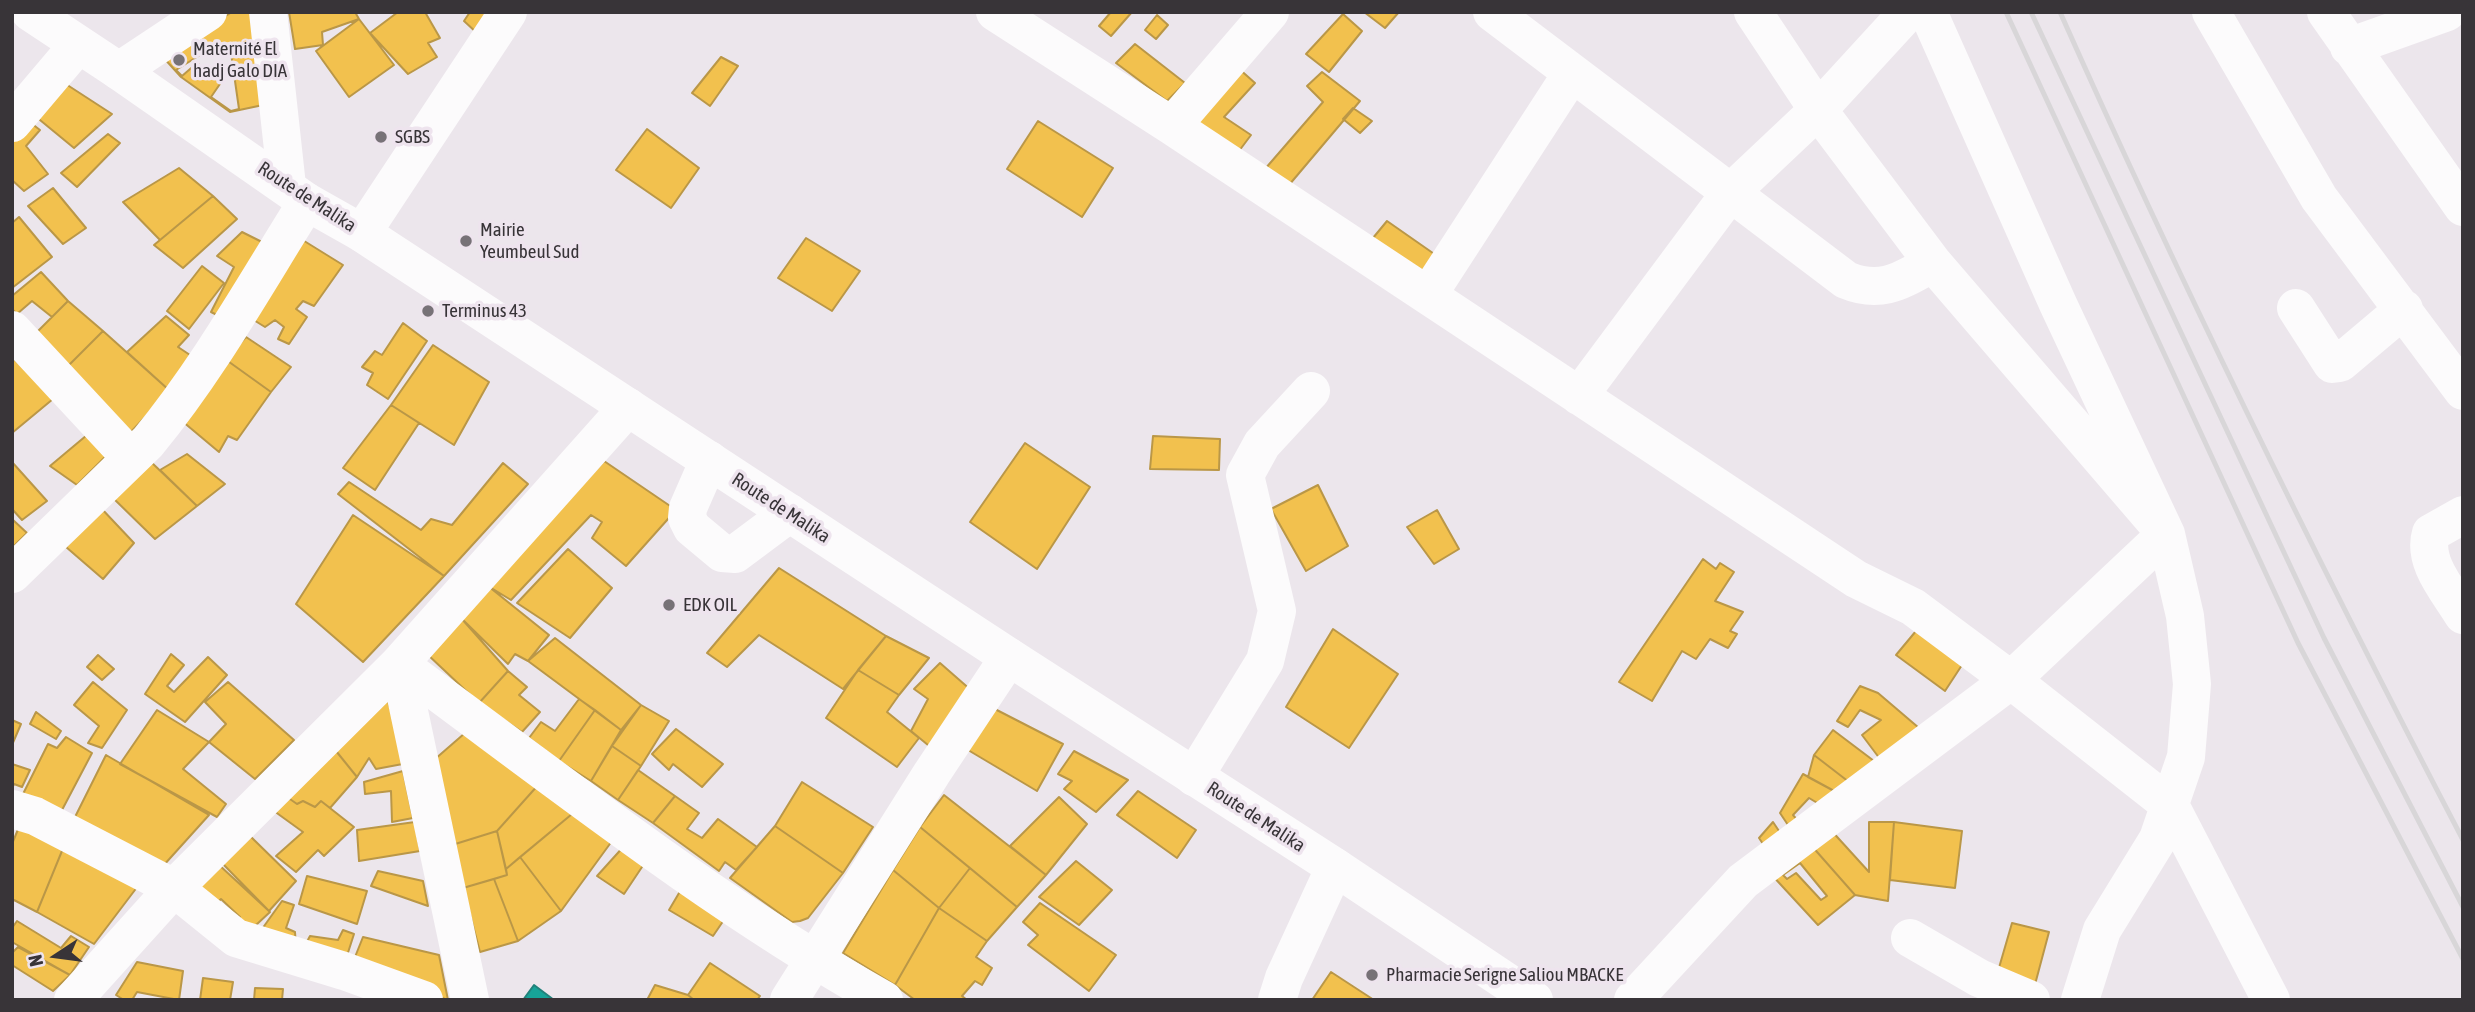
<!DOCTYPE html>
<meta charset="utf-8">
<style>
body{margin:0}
#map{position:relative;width:2475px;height:1012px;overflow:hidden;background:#ece6ec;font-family:"Asap Condensed",sans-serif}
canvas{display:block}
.frame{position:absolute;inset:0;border:14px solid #383438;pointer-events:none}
.north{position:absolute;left:21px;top:921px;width:70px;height:70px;-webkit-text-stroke:5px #eee4ee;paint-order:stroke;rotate:257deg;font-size:19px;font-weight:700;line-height:28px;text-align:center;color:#383438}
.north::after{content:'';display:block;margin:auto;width:24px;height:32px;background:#383438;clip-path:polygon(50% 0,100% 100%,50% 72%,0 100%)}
</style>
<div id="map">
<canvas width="2475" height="1012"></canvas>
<div class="frame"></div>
<div class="north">N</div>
</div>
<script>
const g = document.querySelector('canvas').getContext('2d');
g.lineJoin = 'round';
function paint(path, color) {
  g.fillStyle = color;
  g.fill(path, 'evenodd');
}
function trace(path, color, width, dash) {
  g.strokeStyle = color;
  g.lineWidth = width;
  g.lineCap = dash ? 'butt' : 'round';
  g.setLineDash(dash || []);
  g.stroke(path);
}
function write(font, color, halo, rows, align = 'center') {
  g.font = font + ' "Asap Condensed",sans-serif';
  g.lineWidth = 7;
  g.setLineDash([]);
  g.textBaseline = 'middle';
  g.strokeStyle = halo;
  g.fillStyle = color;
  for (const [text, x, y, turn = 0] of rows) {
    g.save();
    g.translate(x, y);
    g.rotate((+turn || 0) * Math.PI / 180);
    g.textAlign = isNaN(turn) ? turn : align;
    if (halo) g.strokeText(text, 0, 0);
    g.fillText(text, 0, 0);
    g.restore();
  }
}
const homes = new Path2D(`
 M232,12H252L263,105L230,112L181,77L162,56ZM216,45L230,46L239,109L231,111L211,97L222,81L197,63L182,76L176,70Z
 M289,12H355L359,19L322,32L323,45L295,49Z
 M398,12H425L440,38L428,43L437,57L408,74L370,33Z
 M470,12H490L478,34L464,21Z
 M1111,12H1132L1111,36L1099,26Z
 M1364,12H1399L1385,28Z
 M1343,14L1362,31L1329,72L1306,54Z
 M1157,15L1168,25L1156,39L1145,30Z
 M359,19L394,65L349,97L316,51Z
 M1135,44L1185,83L1167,101L1116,63Z
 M721,57L738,66L710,106L692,93Z
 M1237,67L1255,83L1224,117L1251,135L1239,151L1191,121Z
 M1322,72L1360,101L1289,185L1265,169L1323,102L1307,86Z
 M55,77L112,114L74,148L29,111Z
 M1353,108L1372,121L1360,133L1343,119Z
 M27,120L40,130L26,146L48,174L24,191L12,180V137Z
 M1038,121L1113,168L1082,217L1007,169Z
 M647,129L699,168L671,208L616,170Z
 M108,134L120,143L77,187L61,173Z
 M179,168L213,196L160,240L123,202Z
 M53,188L86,228L63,244L28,206Z
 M213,196L237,219L183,268L154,245Z
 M19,217L52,257L12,288V223Z
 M1387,221L1440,258L1427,282L1368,244Z
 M242,232L274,248L221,317L211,312L234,267L217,256Z
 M806,238L860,271L832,311L778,278Z
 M301,239L343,265L314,306L303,301L296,309L307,317L289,344L278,339L284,327L275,320L265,327L244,314Z
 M202,266L224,283L189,329L167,311Z
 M41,272L68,301L52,317L32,301L17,314L12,309V296Z
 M68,301L103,331L64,370L34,335Z
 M166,316L189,335L178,347L193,357L170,391L127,352Z
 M403,323L427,341L388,399L367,385L373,373L362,367L375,351L382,355Z
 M103,331L170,391L127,436L64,370Z
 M246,337L291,367L271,392L225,359Z
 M433,345L489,382L454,445L391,405Z
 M12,358L59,394L12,433Z
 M225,359L271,392L237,440L228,436L219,452L182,421Z
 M391,405L419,423L375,490L343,468Z
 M87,435L107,455L77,485L50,466Z
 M1153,436L1220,439L1219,470L1150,469Z
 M1025,443L1090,487L1037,569L970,522Z
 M187,454L225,484L197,506L160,470Z
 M150,461L197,506L155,539L112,497Z
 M604,461L676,510L626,566L592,538L602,522L591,515L511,600L488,586Z
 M12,462L47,501L22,520L12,509Z
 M503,463L528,484L444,576L338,494L349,482L421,530L431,519L452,525Z
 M1318,485L1348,546L1306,571L1271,509Z
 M100,507L134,543L103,579L66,547Z
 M1437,510L1459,549L1434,564L1407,527Z
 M353,515L444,576L363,662L296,604Z
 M12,519L27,533L12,548Z
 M568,549L612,588L570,638L517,603Z
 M1703,559L1716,569L1720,563L1734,572L1715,601L1743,612L1730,631L1737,634L1728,648L1710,639L1696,659L1682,651L1652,701L1619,682Z
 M779,568L886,636L843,689L759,635L727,667L707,653Z
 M488,586L549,635L528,661L515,654L508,664L461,618Z
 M461,618L508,671L479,703L427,654Z
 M1333,629L1398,674L1349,748L1286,707Z
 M1916,631L1962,665L1945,691L1896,655Z
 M886,636L929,658L899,695L858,670Z
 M555,638L641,705L621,730L528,661Z
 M171,654L184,665L167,686L174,692L208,657L227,675L185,722L145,694Z
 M98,655L114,669L102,680L87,667Z
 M940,663L972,691L934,750L911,731L928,699L914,689Z
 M858,670L899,695L887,712L919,738L897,767L826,718Z
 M508,671L527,687L519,695L540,712L522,732L479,703Z
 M93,682L127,710L102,748L88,743L99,726L74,705Z
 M228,682L294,740L255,779L209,742L226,724L205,702Z
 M1860,686L1878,693L1919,728L1880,759L1862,735L1881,720L1860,710L1848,727L1837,721Z
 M384,689L408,763L376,769L369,758L357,777L332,746Z
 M579,699L595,710L559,761L529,738L541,722L555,731Z
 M641,705L669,721L641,766L612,746Z
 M989,706L1063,744L1037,791L968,750Z
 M157,710L209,742L183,769L226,804L217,817L120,764Z
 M595,710L621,730L591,781L559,761Z
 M36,712L61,731L56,739L30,724Z
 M12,720L21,724L12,745Z
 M676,729L723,764L702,787L673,764L669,770L652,754Z
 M1833,730L1878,764L1849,782L1814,755Z
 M465,733L539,784L497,831L452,845L427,766Z
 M66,737L92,753L62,810L21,798L48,744L57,748Z
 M332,746L357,777L330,808L321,801L315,807L303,801L297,804L287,797Z
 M612,746L641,766L618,800L591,781Z
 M1074,751L1128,780L1096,812L1064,789L1072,781L1058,774Z
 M106,755L209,815L163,866L73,821Z
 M1814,755L1849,782L1836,792L1808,777Z
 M12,764L30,770L22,787L14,784L12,789Z
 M638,770L675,796L653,823L618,800Z
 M403,771L413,818L392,822L391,791L365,794L364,782Z
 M1803,774L1836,792L1819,804L1809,798L1793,815L1798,821L1788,825L1780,813Z
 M802,782L873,827L843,873L775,826Z
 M539,784L572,814L506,869L497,831Z
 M1138,791L1196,830L1177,858L1117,815Z
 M944,795L1046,875L1017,907L920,827Z
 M675,796L699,813L687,829L702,838L718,819L757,847L736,870L725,862L719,871L653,823Z
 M287,797L297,804L303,801L315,807L321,801L354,827L324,856L318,850L296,872L276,856L303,832L274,811Z
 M1059,797L1087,824L1046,875L1010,846Z
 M572,814L612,841L561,911L520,857Z
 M21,822L64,846L37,912L14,900L12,902V844Z
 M415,822L420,851L359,861L357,830Z
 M1773,822L1781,834L1765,847L1759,838Z
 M1869,822H1894L1888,901L1855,895L1810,844L1829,828L1869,872Z
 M1894,822L1962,831L1955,888L1890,880Z
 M775,826L843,873L808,918L800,921L792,922L730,878Z
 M920,827L970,868L939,908L893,870Z
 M497,831L507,875L463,888L452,845Z
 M248,834L296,881L269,911L220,861Z
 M1810,844L1855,895L1818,925L1770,873ZM1800,863L1827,896L1821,900L1796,873L1787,879L1783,875Z
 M625,845L646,861L624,894L597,876Z
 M64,846L141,882L94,944L37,912Z
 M520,857L561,911L518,941L494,879L507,875L506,869Z
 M1076,861L1112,890L1079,925L1039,897Z
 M218,864L270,912L242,938L240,917L221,899L210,910L190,891Z
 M970,868L1017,907L987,941L939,908Z
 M893,870L939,908L895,985L843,953Z
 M378,871L423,881L428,906L371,886Z
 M307,876L367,891L357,924L299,904Z
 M494,879L518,941L480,952L463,888Z
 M682,888L728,914L713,936L669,910Z
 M282,901L294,905L286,928L295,932L296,946L257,936Z
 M1040,903L1116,955L1089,991L1028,945L1038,935L1023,922Z
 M939,908L987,941L976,957L992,968L982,985L975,981L962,996L967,1000H915L895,985Z
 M17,921L61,948L71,936L89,947L70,975L12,942V928Z
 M2012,923L2049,932L2033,992L1996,978Z
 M343,930L354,934L344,965L302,951L310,936L338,940Z
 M363,937L439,955L448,1000L351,967Z
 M18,947L70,975L53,991L12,965V953Z
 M137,962L183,971L179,1000L137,992L132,1000H124L116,995Z
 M710,963L760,996L757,1000H694L688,995Z
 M1331,972L1374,1000H1312Z
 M203,978L233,982L230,1000H200Z
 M655,985L688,995L694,1000H647Z
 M255,988L283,989L282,1000H254Z`);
const public = new Path2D(`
 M534,985L554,1000H523Z`);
const minor = new Path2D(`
 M268,12L287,186
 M995,12L1172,126L1856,579L1913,607L2011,680L2170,805L2271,1000
 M1492,12L1846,280C1882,295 1902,280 1933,263
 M1928,12L2058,304L2166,534L2185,616L2192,684L2186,757L2158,839L2102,930L2080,1000
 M2211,12L2319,198L2463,391
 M2326,12L2463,207
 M2349,47L2447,12
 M119,71L208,12
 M12,123L78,45
 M1172,126L1270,12
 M362,233L508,12
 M1428,295L1572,73
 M2296,308L2332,364L2340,363L2404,309
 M12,330L131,458
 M1579,396L1730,193L1818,110L1908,12
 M709,460L688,508L687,518L692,528L722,553L735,554L790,513
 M2463,515L2431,533C2422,562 2448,590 2463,615
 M12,574L148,442C209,368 256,283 307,202
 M399,664C557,780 713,904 884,1000
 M399,664L470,1000
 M1194,777L1265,661L1277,611L1245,475L1262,444L1311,391
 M12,809L35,816L174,888L236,938L344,971L424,1000
 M1910,938L1979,978L2031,1000
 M73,1000L174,888L399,664L628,407
 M789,1000L932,773L1009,657
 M1277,1000L1284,978L1335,867
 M1633,1000L1743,881L2011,680L2166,534L1933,263L1818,110L1753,12`);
const major = new Path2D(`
 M30,12L119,71L307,202L362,233L1009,657L1335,867L1534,1000`);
const rail = new Path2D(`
 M2006,12L2298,643L2463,959
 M2031,12L2324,638L2463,907
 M2060,12C2185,293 2321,568 2463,840`);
const markers = [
 [179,60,7,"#777277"],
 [381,137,7,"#777277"],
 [466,241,7,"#777277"],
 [428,311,7,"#777277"],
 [669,605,7,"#777277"],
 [1372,975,7,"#777277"]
];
const poiNames = [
 ["Maternité El",193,49],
 ["hadj Galo DIA",193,71],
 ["SGBS",395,137],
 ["Mairie",480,230],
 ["Yeumbeul Sud",480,252],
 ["Terminus 43",442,311],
 ["EDK OIL",683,605],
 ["Pharmacie Serigne Saliou MBACKE",1386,975]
];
const streetNames = [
 ["Route de Malika",307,197,33],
 ["Route de Malika",781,508,33],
 ["Route de Malika",1256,817,33]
];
paint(homes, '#f2c14e');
trace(homes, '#ba9747', 2);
paint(public, '#17a398');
trace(public, '#21827b', 2);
trace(minor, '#fcfbfc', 38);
trace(major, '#fcfbfc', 38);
trace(rail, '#d8d6d8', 5);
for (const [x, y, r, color] of markers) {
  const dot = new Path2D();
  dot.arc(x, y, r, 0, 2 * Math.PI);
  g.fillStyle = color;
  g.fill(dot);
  trace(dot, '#eee4ee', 2.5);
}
write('19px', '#383438', '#eee4ee', poiNames, 'left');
write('19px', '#383438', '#eee4ee', streetNames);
</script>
